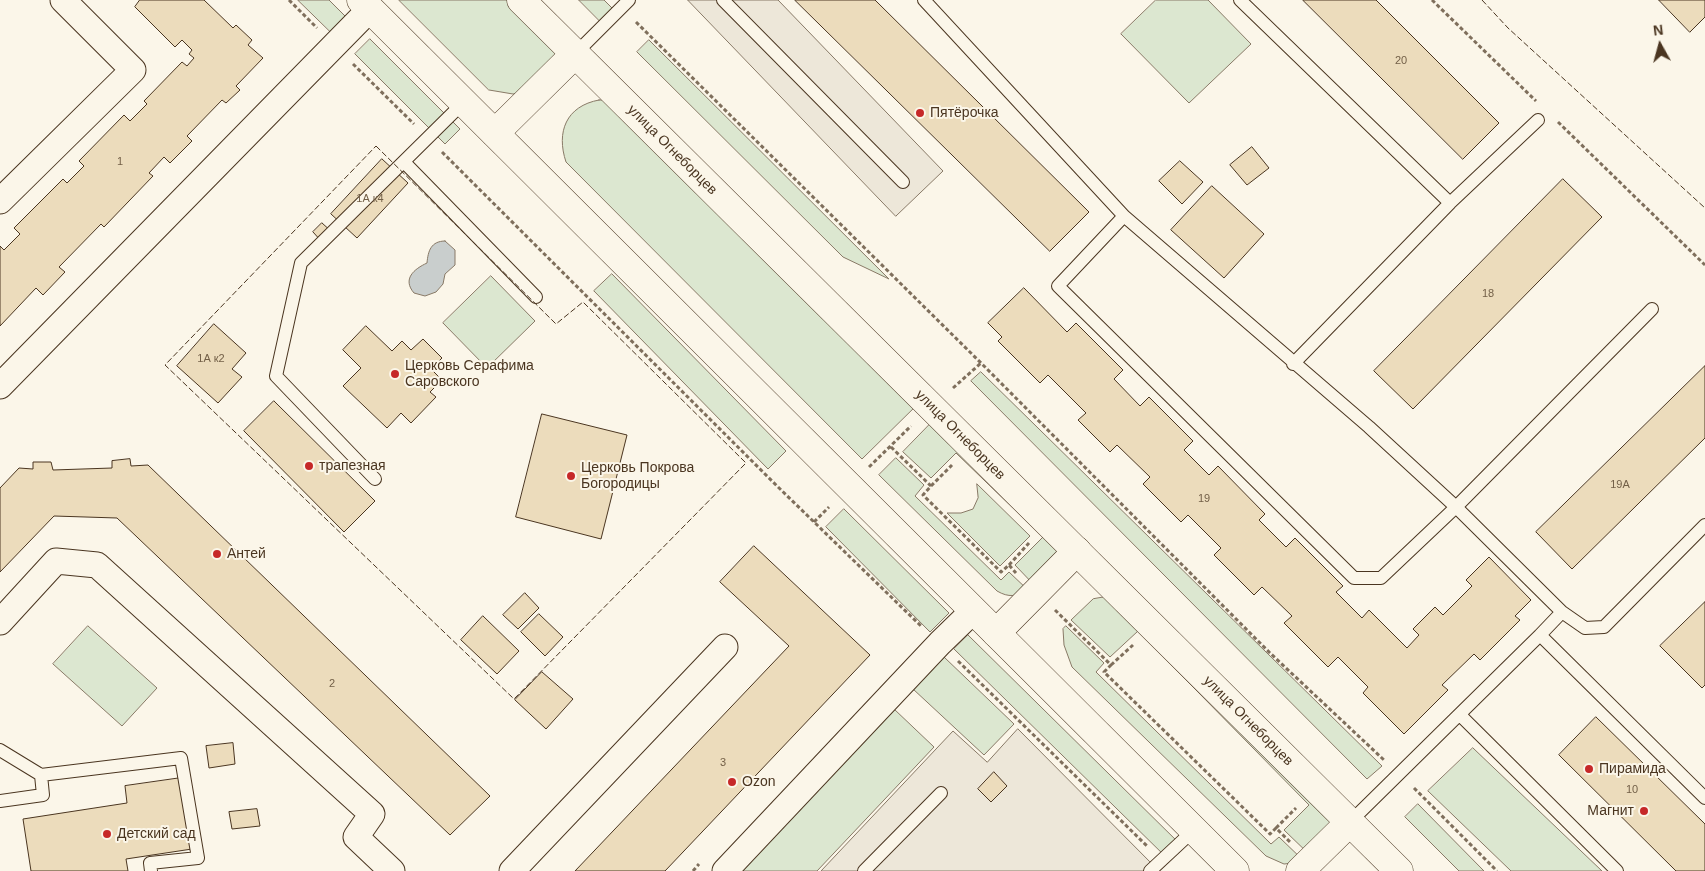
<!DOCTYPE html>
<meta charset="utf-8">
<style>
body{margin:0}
#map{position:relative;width:1705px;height:871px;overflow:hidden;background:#fbf6e9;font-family:Arial,sans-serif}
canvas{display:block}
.north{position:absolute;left:1635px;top:20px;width:50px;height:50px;-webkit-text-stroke:4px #fbf6e9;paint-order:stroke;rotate:353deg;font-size:14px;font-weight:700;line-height:20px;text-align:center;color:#4a3520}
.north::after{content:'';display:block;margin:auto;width:18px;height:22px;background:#4a3520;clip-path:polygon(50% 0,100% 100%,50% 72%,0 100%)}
</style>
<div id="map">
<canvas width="1705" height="871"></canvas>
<div class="north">N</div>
</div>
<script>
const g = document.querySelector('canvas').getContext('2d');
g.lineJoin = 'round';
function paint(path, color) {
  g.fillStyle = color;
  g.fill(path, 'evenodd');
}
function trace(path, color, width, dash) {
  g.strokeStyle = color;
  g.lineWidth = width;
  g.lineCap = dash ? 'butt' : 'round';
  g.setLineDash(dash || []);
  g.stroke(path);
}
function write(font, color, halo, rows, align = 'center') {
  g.font = font + ' Arial,sans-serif';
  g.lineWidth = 4;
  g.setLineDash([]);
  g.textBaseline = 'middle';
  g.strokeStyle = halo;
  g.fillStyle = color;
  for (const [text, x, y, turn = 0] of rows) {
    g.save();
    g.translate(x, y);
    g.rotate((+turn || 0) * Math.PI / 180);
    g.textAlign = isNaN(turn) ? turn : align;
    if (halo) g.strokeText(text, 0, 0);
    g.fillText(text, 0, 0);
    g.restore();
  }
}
const green = new Path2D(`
 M298,0H329L349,20L334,35Z
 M399,0H512L557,55L526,92L513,94L489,90Z
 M579,0H604L616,12L603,24Z
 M1156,0H1208L1251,44L1189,103L1121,34Z
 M370,39L460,129L445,144L355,54Z
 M649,40L889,279L843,257L637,52Z
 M599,100H610L921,401L862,459L566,162C556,132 566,106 599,100Z
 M612,274L786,451L768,469L594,291Z
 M491,276L535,321L487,368L443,323Z
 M981,372L1382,766L1367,779L971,381Z
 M937,417L1063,544L1036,587L1015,565L1043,537L956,453L931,478L903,452Z
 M896,458L924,485L915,496L1001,580L1009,572L1029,591C1016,596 1009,598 997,591L879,475Z
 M977,484L1030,536L1000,566L947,513H961L973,509L978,498Z
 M844,509L949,613L930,632L826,527Z
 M1105,597L1336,826L1312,857L1284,830L1309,805L1138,631L1110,657L1071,620L1093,599Z
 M88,626L157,688L122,726L53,664Z
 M1066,626L1104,663L1096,672L1271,844L1279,837L1305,862L1284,864L1266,856L1072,667L1064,645L1063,629Z
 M968,635L1183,847L1170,861L954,649Z
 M944,657L1014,724L984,755L913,689Z
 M894,709L934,747L817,871H742Z
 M1473,748L1602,871H1511L1428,791Z
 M1418,804L1484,871H1459L1405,817Z`);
const parking = new Path2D(`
 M688,0H778L943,171L896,216Z
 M1018,729L1159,871H821L953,731L987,762Z`);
const water = new Path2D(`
 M445,241L455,250V265L445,274L443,284L436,292L425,296L414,293C402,279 414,269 427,263C428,251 431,241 445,241Z`);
const building = new Path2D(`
 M140,0H204L233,28L236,25L252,40L248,45L263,58L236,86L240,90L226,103L222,100L187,136L192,141L170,163L164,157L149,173L153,176L104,227L101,224L59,267L65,272L43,295L36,288L0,326V246L4,250L20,234L14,228L63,179L67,183L84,166L79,161L124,115L130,121L147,104L144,101L182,62L187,66L194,58L189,54L192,50L182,40L175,47L135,7Z
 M795,0H875L1089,212L1050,251Z
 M1303,0H1376L1499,123L1463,159Z
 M1659,0H1705V17L1690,32Z
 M1252,147L1269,168L1247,185L1230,165Z
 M382,159L408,183L357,238L331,214Z
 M1180,161L1203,182L1182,204L1159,181Z
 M1563,179L1602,217L1413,409L1374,371Z
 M1212,186L1264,234L1224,278L1171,230Z
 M322,223L332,232L322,242L313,232Z
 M1024,288L1067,332L1076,323L1123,370L1114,379L1140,406L1149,397L1193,441L1184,450L1209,475L1218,466L1265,514L1259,520L1286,547L1295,538L1343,586L1336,592L1362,618L1369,610L1407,648L1419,635L1413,629L1435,607L1443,615L1472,586L1466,580L1489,557L1531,600L1515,616L1520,620L1480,660L1474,654L1442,685L1448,690L1404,734L1363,693L1368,687L1338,657L1328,667L1284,623L1292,616L1262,587L1254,595L1214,555L1221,548L1188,515L1181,522L1143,484L1150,477L1117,445L1110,452L1078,420L1086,413L1048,375L1040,383L998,341L1002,337L988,323Z
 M214,324L246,353L232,369L242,377L218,403L177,366Z
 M366,326L392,351L402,341L411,350L423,339L442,358L431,369L442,380L430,392L436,397L411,423L401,413L387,428L343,386L361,368L343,350Z
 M1705,366V438L1572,569L1536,532Z
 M274,401L375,501L344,532L244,431Z
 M542,414L627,435L601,539L516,517Z
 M130,459L131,466L148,465L490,796L450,835L117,518L54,516L0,572V488L19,468L33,469V462H51L53,470L112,468V461Z
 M754,546L870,655L665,871H575L789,646L720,582Z
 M525,593L539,608L518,629L503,615Z
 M1705,602V685L1702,688L1660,646Z
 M539,614L563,637L545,656L521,632Z
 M483,616L519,651L497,674L461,640Z
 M542,672L573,699L546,729L515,700Z
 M1596,717L1705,824V871H1676L1559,755Z
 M233,743L235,764L209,768L206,746Z
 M994,772L1007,786L991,802L978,789Z
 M181,778L192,849L126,859L128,871H31L23,819L127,803L125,786Z
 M257,809L260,826L232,829L229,812Z`);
const path = new Path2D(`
 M289,0L317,28
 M1432,0L1536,101
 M636,22L981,363L1270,653L1384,760
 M353,64L414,124
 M1558,122L1705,265
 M442,152L777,486L921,626
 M953,388L981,363
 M891,447L931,486L923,495L1001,572L1009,565L1016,573
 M869,467L911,426
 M931,486L952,465
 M814,522L829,507
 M1009,565L1029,543
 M1055,610L1111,665L1104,672L1270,834L1276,828L1290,842
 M958,661L1148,847
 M1111,665L1133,645
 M1414,788L1497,871
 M1276,828L1296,808
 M693,871L699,864`);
const service = new Path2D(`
 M723,0L903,182
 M924,0L1124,216L1369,427L1456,507L1562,612L1540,635L1705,798
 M1240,0L1450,203
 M575,54L629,0
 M404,162L536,297
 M1124,216L1058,286L1354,578H1381L1456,507L1652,309
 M1293,364L1450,203L1538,120
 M375,479L276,376L301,263L464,102
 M1562,612L1585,628L1604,627L1705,525
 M1460,715L1617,871
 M0,750L41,775L181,758L198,858L150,863L151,871
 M0,801L43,795L41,775
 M1350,822L1540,635
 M864,871L941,793
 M1150,871L1194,830`);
const minor = new Path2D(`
 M0,201L133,70L63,0
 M0,386L370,9
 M0,622L56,561L97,565L372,814L356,837L392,871
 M512,871L725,647
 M725,871L940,643L974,610`);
const tertiary = new Path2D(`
 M495,133L575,54
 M996,633L1077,551
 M1300,871L1350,822`);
const secondary = new Path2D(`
 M361,0L1235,871
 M521,0L1399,871`);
const fence = new Path2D(`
 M1482,0L1508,28L1705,208
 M376,146L556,324L583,302L746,463L514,699L165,365Z`);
const markers = [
 [920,113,5,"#c62828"],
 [395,374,5,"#c62828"],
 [309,466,5,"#c62828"],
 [571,476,5,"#c62828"],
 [217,554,5,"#c62828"],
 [1589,769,5,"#c62828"],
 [732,782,5,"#c62828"],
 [1644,811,5,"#c62828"],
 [107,834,5,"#c62828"]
];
const numberNames = [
 ["20",1401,61],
 ["1",120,162],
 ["1А к4",370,199],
 ["18",1488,294],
 ["1А к2",211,359],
 ["19А",1620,485],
 ["19",1204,499],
 ["2",332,684],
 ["3",723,763],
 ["10",1632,790]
];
const poiNames = [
 ["Пятёрочка",930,113],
 ["Церковь Серафима",405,366],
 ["Саровского",405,382],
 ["трапезная",319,466],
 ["Церковь Покрова",581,468],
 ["Богородицы",581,484],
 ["Антей",227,554],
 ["Пирамида",1599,769],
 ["Ozon",742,782],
 ["Магнит",1634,811,"right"],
 ["Детский сад",117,834]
];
const streetNames = [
 ["улица Огнеборцев",672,150,45],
 ["улица Огнеборцев",960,435,45],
 ["улица Огнеборцев",1248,721,45]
];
paint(green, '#dce7d0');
trace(green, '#887966', 1);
paint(parking, '#ede7d9');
trace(parking, '#887966', 1);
paint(water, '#c9cecd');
trace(water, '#887966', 1);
paint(building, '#ecdcbc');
trace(building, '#4a3520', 1);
trace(service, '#4a3520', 14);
trace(minor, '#4a3520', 27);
trace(tertiary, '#4a3520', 29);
trace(secondary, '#4a3520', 29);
trace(path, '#7f6f5c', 3, [4, 2.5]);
trace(service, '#fbf6e9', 12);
trace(minor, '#fbf6e9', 25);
trace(tertiary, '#fbf6e9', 28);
trace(secondary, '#fbf6e9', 28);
trace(fence, '#4a3520', 1, [6, 2.5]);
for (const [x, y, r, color] of markers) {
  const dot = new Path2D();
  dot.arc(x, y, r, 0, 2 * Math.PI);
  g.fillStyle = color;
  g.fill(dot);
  trace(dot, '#fbf6e9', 2);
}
write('11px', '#725f47', null, numberNames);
write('14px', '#4a3520', '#fbf6e9', poiNames, 'left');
write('14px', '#4a3520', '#fbf6e9', streetNames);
</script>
